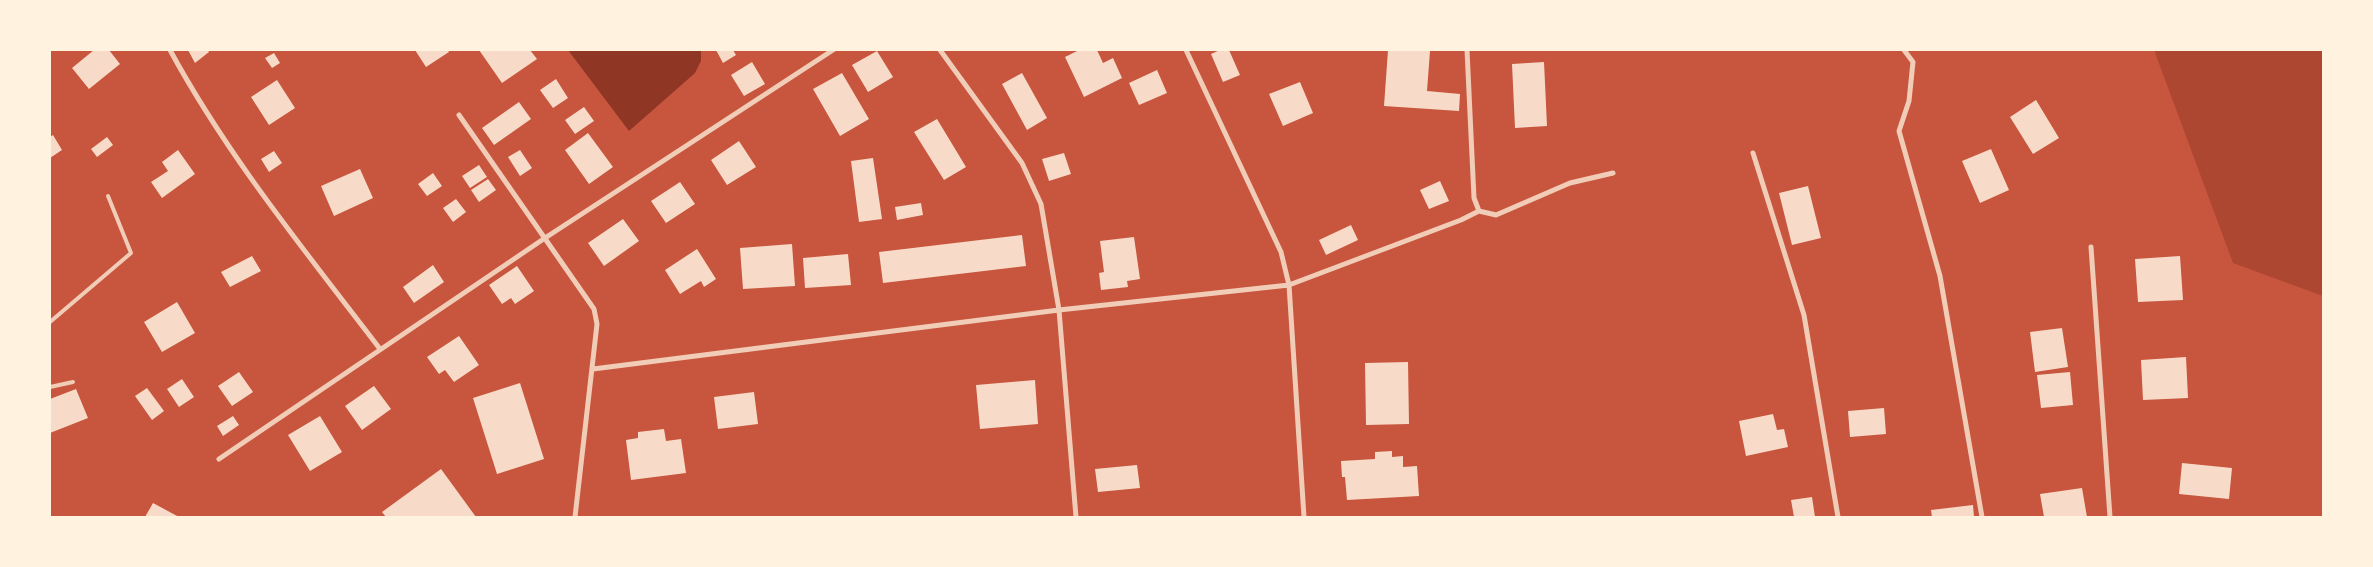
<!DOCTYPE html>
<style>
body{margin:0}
#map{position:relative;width:2373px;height:567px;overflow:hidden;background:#c8553d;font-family:Commissioner,sans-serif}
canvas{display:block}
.frame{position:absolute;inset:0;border:51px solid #fff3e0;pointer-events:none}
</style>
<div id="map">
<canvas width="2373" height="567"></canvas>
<div class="frame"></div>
</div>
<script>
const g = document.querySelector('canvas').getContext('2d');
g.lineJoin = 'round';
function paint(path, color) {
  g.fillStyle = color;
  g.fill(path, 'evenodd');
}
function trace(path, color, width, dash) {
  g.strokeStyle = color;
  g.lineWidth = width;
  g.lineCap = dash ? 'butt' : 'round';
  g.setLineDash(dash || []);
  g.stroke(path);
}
const green = new Path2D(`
 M2154,50H2323V296L2233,263Z`);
const water = new Path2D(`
 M568,50H701V61L695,73L629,131Z`);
const building = new Path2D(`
 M94,50H109L120,64L89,89L72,68Z
 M188,50H208L209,52L195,63Z
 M415,50H448L449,52L426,67Z
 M479,50H530L537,59L502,83Z
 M716,50H733L736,55L723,63Z
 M1079,50H1097L1103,63L1113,58L1122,78L1084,97L1065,57Z
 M1220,50H1229L1240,75L1223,82L1211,54Z
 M1388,50L1430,51L1427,91L1460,94L1459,111L1384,106Z
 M877,51L893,77L868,92L852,65Z
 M274,53L280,63L272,68L265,58Z
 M752,62L765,84L744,96L731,75Z
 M1544,62L1547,126L1515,128L1512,64Z
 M1157,70L1167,93L1139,105L1129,83Z
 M842,73L869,119L840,136L813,89Z
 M1022,73L1047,118L1027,130L1002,84Z
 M556,79L568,98L553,108L540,90Z
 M277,80L295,108L269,125L251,97Z
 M1300,82L1313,113L1283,126L1269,94Z
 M2036,100L2059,138L2033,154L2010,117Z
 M519,102L531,119L494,145L482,128Z
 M584,107L594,121L575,134L565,120Z
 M937,119L966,167L944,180L914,132Z
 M588,133L613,167L589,184L565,150Z
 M53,135L62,150L50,158V137Z
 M107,137L113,145L97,157L91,149Z
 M739,141L756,167L727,185L711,160Z
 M1991,149L2009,190L1980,203L1962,161Z
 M178,150L195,174L162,198L151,182L168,171L162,162Z
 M520,150L532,168L520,176L508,157Z
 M274,151L282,163L269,172L261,159Z
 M1064,153L1071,174L1049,181L1042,159Z
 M873,158L882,219L859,222L851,161Z
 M479,165L487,177L470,188L462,176Z
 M360,169L373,198L334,216L321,186Z
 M433,173L442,186L427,196L418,184Z
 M488,179L496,190L479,202L471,190Z
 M1440,181L1449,201L1429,209L1420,190Z
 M680,182L695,204L666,223L651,201Z
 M1808,186L1821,238L1792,245L1779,193Z
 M456,199L466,212L453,222L443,208Z
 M921,203L923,215L897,220L895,207Z
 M623,219L639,241L604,266L588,243Z
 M1351,225L1358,240L1326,255L1319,240Z
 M1022,235L1026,266L883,283L879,252Z
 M1134,237L1140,279L1127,281L1128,287L1101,290L1099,273L1104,272L1100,241Z
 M792,244L795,286L743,289L740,248Z
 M697,249L716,279L704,287L701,281L680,294L665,270Z
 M848,254L851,285L805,288L803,258Z
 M252,256L261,271L230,287L221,272Z
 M2180,256L2183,300L2138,302L2135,259Z
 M433,265L444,282L414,303L403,287Z
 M517,266L534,291L515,304L511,298L502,304L489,285Z
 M177,302L195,333L162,352L144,322Z
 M2062,328L2068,367L2035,372L2030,332Z
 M459,336L479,365L454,382L445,370L439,374L427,357Z
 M2186,357L2188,398L2143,400L2141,360Z
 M1408,362L1409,424L1366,425L1365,363Z
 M239,372L253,392L232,406L218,386Z
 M2070,372L2073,405L2041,408L2037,375Z
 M182,379L194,397L179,407L167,389Z
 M1035,380L1038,424L980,429L976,385Z
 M520,383L544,459L497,474L473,398Z
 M374,386L391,409L362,430L345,406Z
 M147,388L164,411L152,420L135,396Z
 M76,389L88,418L50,433V399Z
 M754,392L758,424L718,429L714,397Z
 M1884,408L1886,434L1850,437L1848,411Z
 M1773,414L1777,430L1784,429L1788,447L1746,456L1739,421Z
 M233,416L239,425L223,436L217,426Z
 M320,416L342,452L310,471L288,435Z
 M664,429L666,441L681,439L686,473L631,480L626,440L638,438V432Z
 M1392,451V457L1403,456V467L1417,466L1419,496L1347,500L1345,477H1342L1341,461L1375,459V452Z
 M2182,463L2232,468L2229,499L2179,494Z
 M1137,465L1140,488L1098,492L1095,469Z
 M441,469L476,517H386L382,512Z
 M2082,488L2087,517H2044L2040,494Z
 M1812,497L1815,517H1794L1791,500Z
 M153,503L179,517H145Z
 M1973,505L1974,517H1932L1931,510Z`);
const service = new Path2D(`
 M50,322L131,253L108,196
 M50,387L73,382`);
const minor = new Path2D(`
 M170,50C228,157 306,252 380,349
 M940,50L1022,163L1041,204L1059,310L1076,517
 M1186,50L1281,252L1289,285L1304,517
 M1467,50L1474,198L1479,211L1496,215L1570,183L1613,173
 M1904,50L1913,62L1909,101L1899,131L1940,276L1982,517
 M459,115L594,309L597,324L575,517
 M1753,153L1804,315L1838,517
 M2091,247L2110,517
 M593,369L1059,310L1289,285L1461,220L1479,211
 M219,459L545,238L833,50`);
paint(green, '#ae4732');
paint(water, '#8f3625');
paint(building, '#f7dbc8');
trace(service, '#f1ccb7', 4);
trace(minor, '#f1ccb7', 5);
</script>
